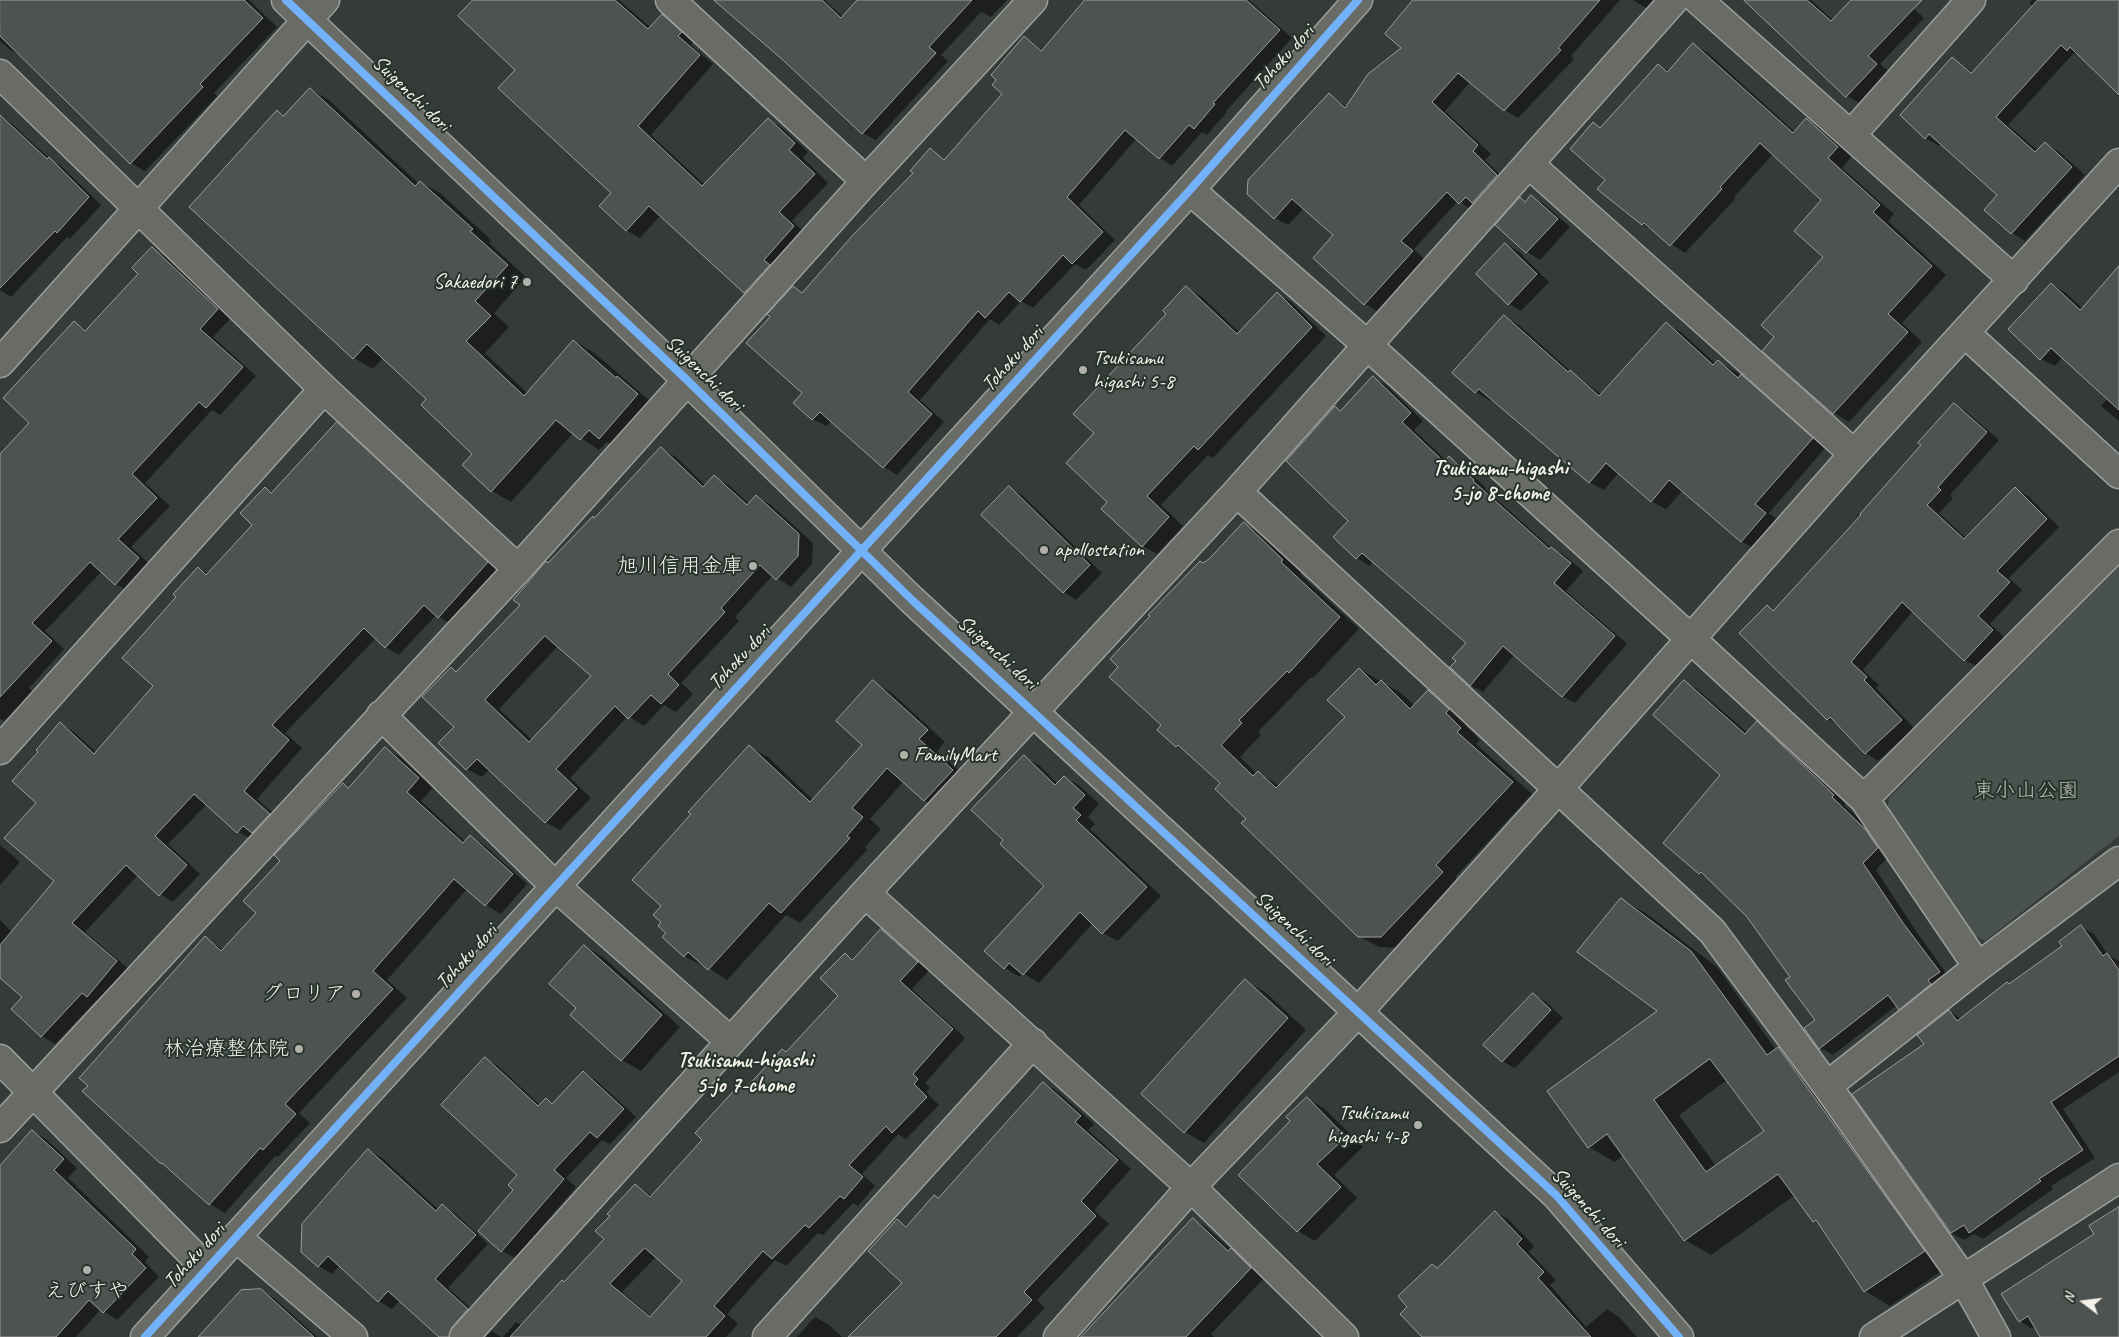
<!DOCTYPE html>
<meta charset="utf-8">
<style>
body{margin:0}
#map{position:relative;width:2119px;height:1337px;overflow:hidden;background:#353b38;font-family:Caveat,sans-serif}
canvas{display:block}
.north{position:absolute;left:2059px;top:1277px;width:50px;height:50px;-webkit-text-stroke:4px #26332d;paint-order:stroke;rotate:285deg;font-size:14px;font-weight:700;line-height:20px;text-align:center;color:#f4f1e8}
.north::after{content:'';display:block;margin:auto;width:18px;height:22px;background:#f4f1e8;clip-path:polygon(50% 0,100% 100%,50% 72%,0 100%)}
</style>
<div id="map">
<canvas width="2119" height="1337"></canvas>
<div class="north">N</div>
</div>
<script>
const g = document.querySelector('canvas').getContext('2d');
g.lineJoin = 'round';
function paint(path, color) {
  g.fillStyle = color;
  g.fill(path, 'evenodd');
}
function trace(path, color, width, dash) {
  g.strokeStyle = color;
  g.lineWidth = width;
  g.lineCap = dash ? 'butt' : 'round';
  g.setLineDash(dash || []);
  g.stroke(path);
}
function write(font, color, halo, rows, align = 'center') {
  g.font = font + ' Caveat,"Klee One",sans-serif';
  g.lineWidth = 4;
  g.setLineDash([]);
  g.textBaseline = 'middle';
  g.strokeStyle = halo;
  g.fillStyle = color;
  for (const [text, x, y, turn = 0] of rows) {
    g.save();
    g.translate(x, y);
    g.rotate((+turn || 0) * Math.PI / 180);
    g.textAlign = isNaN(turn) ? turn : align;
    if (halo) g.strokeText(text, 0, 0);
    g.fillText(text, 0, 0);
    g.restore();
  }
}
const green = new Path2D(`
 M2119,566V836L1985,941L1974,935L1887,811L1889,798Z`);
const shadow = new Path2D(`
 M0,0H249L277,27L214,93L217,96L145,171L131,163L24,58L9,49L0,41Z
 M475,0H619L651,28L662,16L676,24L695,41L691,45L713,64L651,135L705,185L768,119L782,128L808,152L803,158L828,183L792,221L807,235L759,300L745,292L661,215L640,238L626,230L613,193L517,70Z
 M716,0H825L843,17L859,0H1007L991,17L981,12L941,55L948,61L876,140L863,133L785,60Z
 M1098,0H1249L1292,38L1226,111L1227,112L1207,135L1202,132L1172,166L1160,158L1137,138L1079,205L1115,240L1086,270L1075,264L1033,308L1021,301L999,325L990,319L920,400L944,422L897,475L884,467L832,420L826,426L813,419L771,317L793,287L804,293L914,173L930,150L946,160L1004,94L1024,38L1043,51Z
 M1413,0H1620L1571,56L1574,59L1518,118L1505,110L1470,82L1445,111L1491,154L1485,160L1510,184L1473,211L1458,201L1414,249L1425,260L1378,312L1365,304L1335,235L1304,208L1288,225L1275,218L1329,95L1347,107L1403,48Z
 M1633,0H1656L1648,9Z
 M1746,0H1811L1834,21L1853,0H1905L1924,18L1880,64L1889,72L1860,103L1847,96Z
 M2032,0H2119V93L2081,57L2074,53L2008,125L2038,151L2045,143L2058,151L2085,175L2025,241L2012,233L1998,195L1941,143L1939,146L1926,138L1952,58L1973,72L2033,7L2030,3Z
 M1694,45L1708,53L1795,132L1807,120L1821,128L1852,156L1842,168L1894,214L1888,221L1946,275L1902,323L1922,342L1849,422L1834,413L1763,351L1776,336L1825,257L1823,200L1773,154L1734,197L1736,198L1685,253L1642,224L1607,179L1594,124L1601,128L1658,65L1669,71Z
 M310,89L329,100L419,184L420,182L440,193L491,240L489,243L526,277L494,313L509,327L485,353L527,393L574,341L593,352L656,406L619,449L607,442L599,450L573,433L511,502L492,491L464,465L474,453L428,399L384,357L373,369L354,358L277,112L284,116Z
 M0,116L10,122L50,159L61,166L101,205L70,239L67,237L11,297L0,290Z
 M1532,197L1544,204L1570,227L1540,260L1527,252L1497,225L1520,199L1526,203Z
 M1505,244L1518,251L1549,282L1521,311L1509,304Z
 M152,249L165,257L231,318L213,337L256,376L220,415L212,410L145,483L170,506L131,547L152,566L129,591L115,584L102,571L45,631L64,649L29,688L33,692L4,721L0,719V456L31,423L74,323L87,330L140,274Z
 M2119,268V421L2101,406L2108,398L2063,357L2055,366L2041,359L2052,285L2065,292L2083,309Z
 M1186,288L1201,296L1240,333L1277,294L1291,302L1326,336L1213,458L1208,455L1161,505L1183,526L1157,554L1143,546L1109,502L1095,433L1167,314Z
 M1505,317L1519,325L1575,375L1602,395L1666,324L1681,332L1716,364L1718,361L1756,384L1826,447L1769,513L1780,522L1756,550L1741,541L1683,490L1666,509L1651,501L1619,472L1604,490L1589,482L1492,399L1490,401L1476,392L1454,373Z
 M1373,378L1386,385L1423,421L1414,430L1447,461L1449,458L1462,465L1486,488L1485,489L1551,548L1564,555L1583,571L1566,591L1627,644L1575,703L1562,696L1515,654L1483,692L1470,685L1458,661L1468,643L1373,561L1370,566L1357,558L1335,537L1350,521L1335,408L1342,411Z
 M1954,404L1967,412L1999,440L1950,495L1953,498L1939,513L1967,539L2015,489L2028,496L2059,527L2009,578L2022,590L1990,624L2005,638L1978,667L1965,660L1913,611L1863,670L1879,685L1876,688L1914,728L1878,761L1866,753L1840,726L1828,719L1767,607L1775,611L1863,515L1923,445Z
 M337,424L351,432L501,571L453,625L436,615L399,655L385,647L376,638L285,733L302,748L257,799L283,822L252,839L238,832L207,804L168,844L200,874L173,902L160,894L138,875L85,932L130,970L102,1004L96,1001L55,1044L42,1036L24,997L0,976V920L12,932L55,881L37,803L40,752L61,724L74,732L97,753L154,686L178,597L198,568L208,574L254,525L265,488L273,493Z
 M661,449L676,457L706,486L714,477L729,485L749,504L756,496L771,505L813,543L812,564L791,587L773,575L735,617L739,621L681,683L693,694L676,712L664,705L644,726L628,716L570,778L591,798L560,830L545,822L490,769L482,777L467,769L440,743L455,727L451,668L457,672L521,605L548,564L595,519ZM558,646L592,676L532,740L499,709Z
 M1009,488L1022,495L1102,573L1076,600L1064,592L983,515Z
 M1244,524L1264,535L1302,572L1300,574L1359,629L1313,678H1310L1258,732L1261,735L1240,757L1257,774L1258,772L1280,786L1347,717L1359,669L1401,693L1415,706L1428,692L1448,703L1468,721L1465,725L1480,740L1476,744L1532,794L1455,877L1462,884L1401,948L1379,947L1358,936L1247,819L1222,783L1187,752L1177,746L1163,725L1204,564Z
 M873,682L892,693L945,742L937,751L971,781L943,811L924,800L904,781L870,819L881,829L865,847L867,850L800,923L786,915L727,980L704,965L703,966L684,956L662,922V905L693,814L749,747L768,757L813,800L863,745Z
 M1684,682L1697,689L1748,733L1757,723L1770,730L1846,803L1844,805L1878,837L1890,855L1876,870L1916,931L1951,980L1912,1016L1897,1005L1833,1055L1820,1048L1817,1020L1791,977L1748,916L1709,879L1700,873L1665,843L1722,774Z
 M385,749L400,757L433,788L421,801L466,842L471,837L485,846L527,884L501,914L486,905L467,889L387,980L407,998L299,1113L310,1123L278,1157L275,1156L225,1213L210,1204L161,1163L89,1086L206,938L223,950L258,913L282,860L343,785L350,788Z
 M1024,757L1039,765L1058,784L1064,777L1080,786L1099,804L1088,817L1095,824L1090,829L1161,896L1118,941L1103,933L1093,923L1039,983L1023,973L1020,977L1005,968L1046,886L1005,840Z
 M0,845L20,862L0,885Z
 M1621,899L1647,914L1717,967L1776,1050L1779,1048L1804,1063L1949,1266L1890,1306L1865,1291L1819,1224L1814,1221L1795,1195L1711,1255L1685,1240L1624,1155L1615,1162L1589,1147L1659,1011ZM1727,1080L1766,1131L1716,1166L1679,1115Z
 M2081,927L2094,934L2108,955L2119,961V1072L2063,1109L2095,1158L2051,1186L2053,1189L1983,1239L1974,1234L1964,1240L1951,1233L1925,1044L1949,1011L1962,1019L2064,947Z
 M881,930L895,938L930,970L912,989L965,1038L925,1083L930,1088L926,1092L939,1105L906,1139L898,1134L862,1174L875,1186L858,1206L853,1203L823,1235L818,1233L786,1266L775,1260L727,1314L738,1324L726,1337H503L516,1322L522,1326L606,1239L612,1216L635,1185L652,1196L704,1140L739,1087L746,1091L787,1053L840,996L845,954L854,960ZM656,1257L683,1281L652,1317L622,1292Z
 M584,946L603,957L680,1027L641,1071L622,1060L572,1015L577,1008Z
 M1245,981L1265,992L1306,1030L1204,1143L1185,1132Z
 M1533,994L1546,1002L1563,1018L1515,1068L1502,1061Z
 M486,1059L498,1066L541,1106L546,1100L553,1104L583,1072L596,1080L636,1117L610,1144L602,1140L566,1178L576,1187L515,1258L502,1251L519,1175Z
 M1043,1083L1057,1091L1094,1124L1088,1130L1131,1169L1094,1210L1109,1224L1037,1300L1045,1308L1017,1337H850L904,1283L898,1221L908,1226L939,1199Z
 M1307,1098L1325,1109L1363,1147L1334,1175L1357,1198L1315,1241L1298,1231L1240,1175L1292,1121Z
 M32,1131L46,1139L77,1168L68,1178L149,1257L145,1262L159,1277L117,1320L101,1309L76,1337H0V1168Z
 M369,1150L382,1158L439,1210L443,1206L456,1214L488,1244L448,1288L481,1317L465,1337H441L400,1300L392,1309L379,1301L340,1265L332,1274L319,1266L302,1252Z
 M2119,1208V1337H2042L2036,1327L2032,1329L2020,1321Z
 M1495,1212L1508,1219L1534,1246L1529,1252L1556,1280L1550,1285L1586,1327L1607,1309L1619,1317L1637,1337H1423L1409,1307L1433,1265L1438,1268Z
 M1193,1219L1207,1228L1231,1250L1246,1258L1265,1277L1211,1334L1214,1337H1083Z
 M261,1291L274,1298L317,1337H200Z
 M815,1317L829,1325L842,1337H797Z
 M492,1331L501,1337H486Z`);
const building = new Path2D(`
 M0,0H244L263,18L200,84L203,87L130,164L0,36Z
 M473,0H615L648,29L662,14L682,32L678,36L700,55L638,126L702,186L768,118L795,143L789,150L815,174L779,212L794,226L764,260L770,265L744,293L649,206L626,231L599,206L611,193L498,88L515,70L458,16Z
 M714,0H822L841,18L857,0H972L929,47L936,53L862,134L784,61Z
 M1085,0H1246L1280,30L1213,103L1215,104L1194,129L1189,125L1159,159L1125,130L1067,197L1103,232L1072,264L1063,255L1020,302L1009,292L985,318L978,311L908,392L932,414L883,468L820,412L812,420L793,403L802,393L746,343L770,317L767,314L793,286L802,293L853,235L913,173L910,171L930,148L944,160L1002,94L992,85L996,80L991,75L1024,36L1041,51Z
 M1413,0H1600L1558,48L1561,50L1504,111L1458,73L1432,102L1478,145L1473,151L1497,175L1472,203L1466,197L1459,204L1447,192L1401,241L1413,251L1364,305L1313,258L1333,235L1292,199L1274,219L1247,194L1248,180L1329,93L1345,108L1368,74L1401,48L1385,34Z
 M1744,0H1807L1831,21L1851,0H1922L1868,56L1877,64L1846,97Z
 M2038,0H2119V95L2070,47L2067,51L2061,45L1996,117L2035,152L2045,142L2072,167L2011,234L1984,210L1997,195L1929,134L1925,139L1900,115L1952,57L1971,73Z
 M1693,43L1793,133L1806,118L1838,147L1828,158L1880,205L1873,212L1932,266L1888,314L1908,332L1833,414L1762,351L1774,337L1761,325L1823,257L1794,231L1821,200L1760,143L1720,187L1722,189L1670,246L1644,223L1642,225L1597,189L1605,180L1570,149L1593,122L1600,128L1658,64L1667,72Z
 M310,88L415,186L420,181L473,229L470,231L508,265L475,301L491,316L466,341L524,396L573,340L616,378L617,376L638,394L599,439L589,430L580,440L556,420L491,492L462,465L472,454L421,405L426,399L367,344L353,359L189,207L277,110L283,116Z
 M0,115L47,159L49,157L89,197L57,233L55,231L0,288Z
 M1531,195L1558,219L1526,253L1495,225L1520,197L1525,202Z
 M1505,243L1537,274L1508,305L1476,274Z
 M152,247L218,309L200,329L243,367L206,408L199,402L132,474L157,498L118,539L139,558L115,585L90,562L32,623L52,641L0,697V454L29,423L3,398L74,321L85,331L138,274L132,268Z
 M2119,266V410L2051,348L2040,360L2008,329L2051,283L2080,310Z
 M1186,286L1237,334L1277,292L1312,327L1198,450L1194,446L1147,496L1169,517L1142,547L1101,509L1107,502L1066,463L1094,433L1073,414L1166,314L1163,311Z
 M1504,315L1568,372L1570,370L1599,396L1666,322L1713,365L1718,360L1738,378L1741,374L1813,438L1755,504L1766,513L1741,542L1669,480L1651,502L1606,463L1589,483L1479,389L1475,393L1452,373Z
 M1373,376L1411,413L1402,422L1444,462L1449,456L1474,480L1473,481L1549,549L1551,547L1571,563L1554,583L1615,636L1562,697L1503,646L1470,686L1450,667L1456,661L1452,658L1466,643L1362,553L1356,559L1333,537L1348,521L1286,461L1335,406L1340,411Z
 M1954,403L1987,432L1938,487L1941,490L1927,505L1964,539L2015,487L2047,519L1997,571L2010,582L1978,616L1993,630L1964,661L1902,602L1851,662L1867,677L1864,680L1902,720L1865,754L1830,717L1827,720L1739,633L1767,605L1773,611L1861,515L1860,514L1921,445L1918,443Z
 M337,422L488,562L438,618L424,605L385,648L364,628L272,725L289,740L244,791L270,814L252,833L243,826L237,833L194,794L155,836L187,865L159,896L126,865L72,923L117,961L87,997L82,993L41,1037L11,1009L22,997L0,978V945L54,881L4,838L36,803L12,781L38,752L36,750L60,722L94,754L153,686L122,658L176,597L173,594L198,567L206,575L252,525L240,513L265,487L271,493Z
 M661,447L703,487L714,475L747,505L756,495L799,534L798,556L776,580L760,565L721,608L725,612L668,674L679,685L661,704L651,695L628,719L615,706L556,769L577,789L545,823L477,759L466,770L438,743L454,727L422,697L451,667L456,672L520,605L513,600L546,561L548,563L593,516L594,518ZM545,636L591,676L529,742L485,700Z
 M1009,486L1090,565L1063,593L981,515Z
 M1244,522L1283,560L1281,562L1340,617L1289,673L1287,671L1239,720L1242,723L1221,745L1253,776L1258,771L1276,788L1345,717L1327,700L1359,668L1376,685L1381,680L1410,709L1428,690L1449,709L1446,713L1461,728L1457,732L1513,782L1436,865L1443,872L1381,937H1358L1241,823L1246,819L1215,789L1220,783L1178,745L1176,747L1157,730L1161,725L1109,677L1118,667L1110,659L1150,616L1148,615L1200,561L1203,563L1209,559Z
 M873,680L928,730L919,739L953,770L924,801L887,768L852,808L863,817L847,836L850,838L781,913L769,903L708,970L688,952L684,957L662,937L666,933L658,926L661,922L653,915L661,906L632,880L691,814L688,812L749,745L810,802L862,745L836,721Z
 M1684,680L1745,734L1757,721L1834,795L1832,797L1865,829L1878,848L1863,863L1903,923L1940,972L1928,980L1931,984L1899,1010L1888,995L1819,1049L1804,1028L1815,1020L1785,980L1790,977L1747,917L1701,872L1699,874L1663,843L1720,775L1653,715Z
 M385,747L419,778L407,792L463,843L470,835L513,874L485,906L454,879L373,971L393,989L285,1104L296,1114L263,1150L260,1148L209,1205L162,1163L161,1164L82,1091L88,1086L79,1078L205,936L221,951L256,913L243,901L280,861L274,855L343,783L348,788Z
 M1024,755L1055,785L1064,776L1085,795L1073,808L1081,815L1076,820L1147,887L1102,934L1080,912L1023,975L1009,963L1004,969L984,951L1044,886L1000,844L1003,840L971,810Z
 M1621,898L1691,951L1767,1055L1778,1047L1925,1251L1864,1292L1816,1220L1813,1222L1778,1174L1684,1241L1607,1134L1588,1148L1547,1091L1657,1011L1577,952ZM1710,1059L1764,1131L1706,1172L1654,1100Z
 M2081,925L2103,956L2107,953L2119,970V1056L2051,1102L2083,1150L2039,1179L2041,1181L1969,1233L1964,1225L1951,1233L1852,1094L1924,1044L1917,1035L1949,1010L1957,1021L2007,982L2009,984L2062,946L2059,942Z
 M881,929L918,962L900,981L953,1029L913,1074L918,1079L914,1084L927,1097L892,1133L886,1126L849,1165L863,1177L844,1199L840,1196L809,1228L805,1225L772,1259L763,1251L714,1306L725,1316L706,1337H510L562,1280L564,1282L604,1239L595,1231L610,1216L607,1214L635,1184L650,1197L702,1140L695,1133L739,1085L744,1090L782,1049L786,1052L838,996L820,978L845,953L852,960ZM645,1248L682,1281L650,1317L610,1284Z
 M584,945L662,1015L621,1061L570,1015L576,1008L549,984Z
 M1245,979L1288,1018L1184,1133L1141,1094Z
 M1533,993L1551,1010L1502,1062L1483,1045Z
 M485,1057L538,1106L546,1098L552,1104L583,1071L624,1109L597,1138L590,1132L554,1170L564,1179L501,1252L478,1231L513,1190L508,1185L517,1175L441,1105Z
 M1043,1082L1081,1116L1075,1122L1118,1160L1081,1201L1096,1216L1024,1292L1032,1300L996,1337H848L902,1283L868,1251L897,1219L906,1227L934,1195L938,1198Z
 M1307,1097L1346,1137L1317,1164L1341,1187L1297,1232L1238,1175L1290,1121L1286,1117Z
 M32,1130L64,1159L54,1170L136,1249L132,1254L146,1268L103,1313L89,1300L56,1337H0V1166Z
 M368,1149L436,1211L442,1204L476,1235L435,1279L468,1309L452,1327L449,1337H439L388,1291L378,1302L328,1256L318,1267L301,1252L302,1224Z
 M2119,1207V1337H2040L2028,1316L2019,1322L2001,1294L2094,1234L2089,1226Z
 M1495,1211L1522,1239L1517,1244L1544,1272L1538,1278L1591,1337H1422L1400,1314L1407,1307L1398,1296L1432,1264L1437,1268Z
 M1193,1218L1228,1251L1231,1248L1251,1268L1186,1337H1081Z
 M261,1289L314,1337H198L241,1290Z`);
const street = new Path2D(`
 M670,0L866,181
 M1698,0L2014,280
 M0,74L324,389L518,569
 M1851,135L1971,0
 M1529,164L1854,454
 M1190,190L1366,344L1691,639L1864,799L1978,967
 M1965,333L2119,474
 M0,363L325,0
 M1237,492L1712,931L1827,1086L1963,1278L1996,1337
 M381,715L555,886L730,1041
 M0,750L324,389
 M1864,799L2119,544
 M865,893L1191,1187L1344,1337
 M0,1059L207,1269
 M1827,1086L1978,967L2119,861
 M0,1128L518,569L866,181L1033,0
 M236,1237L353,1337
 M464,1337L865,893L1237,492L1674,0
 M767,1337L1033,1043
 M1058,1337L1191,1187L1358,1012L1559,788L1854,454L2119,163
 M1874,1337L2119,1178`);
const secondary = new Path2D(`
 M286,0L688,381L911,599L1556,1195L1679,1337
 M145,1337L1190,190L1358,0`);
const cycleway = new Path2D(`
 M286,0L688,381L911,599L1556,1195L1679,1337
 M145,1337L1190,190L1358,0`);
const markers = [
 [527,282,5,"#b1b1aa"],
 [1083,370,5,"#b1b1aa"],
 [1044,550,5,"#b1b1aa"],
 [753,566,5,"#b1b1aa"],
 [904,755,5,"#b1b1aa"],
 [356,994,5,"#b1b1aa"],
 [299,1049,5,"#b1b1aa"],
 [1418,1125,5,"#b1b1aa"],
 [87,1270,5,"#b1b1aa"]
];
const streetNames = [
 ["Tohoku dori",1284,58,-48],
 ["Suigenchi dori",411,94,44],
 ["Tohoku dori",1013,359,-48],
 ["Suigenchi dori",704,374,44],
 ["Suigenchi dori",997,653,42],
 ["Tohoku dori",740,658,-47],
 ["Suigenchi dori",1294,929,43],
 ["Tohoku dori",467,957,-48],
 ["Suigenchi dori",1588,1208,48],
 ["Tohoku dori",195,1256,-48]
];
const poiNames = [
 ["Sakaedori 7",517,282],
 ["Tsukisamu",1093,358,"left"],
 ["higashi 5-8",1093,382,"left"],
 ["apollostation",1054,550,"left"],
 ["旭川信用金庫",743,566],
 ["FamilyMart",914,755,"left"],
 ["グロリア",346,994],
 ["林治療整体院",289,1049],
 ["Tsukisamu",1408,1113],
 ["higashi 4-8",1408,1137],
 ["えびすや",87,1291,"center"]
];
const parkNames = [
 ["東小山公園",2026,791]
];
const neighbourhoodNames = [
 ["Tsukisamu-higashi",1500,469],
 ["5-jo 8-chome",1500,494],
 ["Tsukisamu-higashi",745,1061],
 ["5-jo 7-chome",745,1086]
];
paint(green, '#49524c');
paint(shadow, '#0007');
paint(building, '#4e5250');
trace(building, '#9c9e9b', 1);
trace(street, '#9c9e9b', 31);
trace(secondary, '#9c9e9b', 31);
trace(street, '#686b66', 28);
trace(secondary, '#686b66', 28);
trace(cycleway, '#73b2f8', 8);
for (const [x, y, r, color] of markers) {
  const dot = new Path2D();
  dot.arc(x, y, r, 0, 2 * Math.PI);
  g.fillStyle = color;
  g.fill(dot);
  trace(dot, '#26332d', 2);
}
write('21px', '#f4f1e8', '#26332d', streetNames);
write('21px', '#f4f1e8', '#26332d', poiNames, 'right');
write('21px', '#b9bbb2', '#26332d', parkNames);
write('bold 22px', '#f4f1e8', '#26332d', neighbourhoodNames);
</script>
